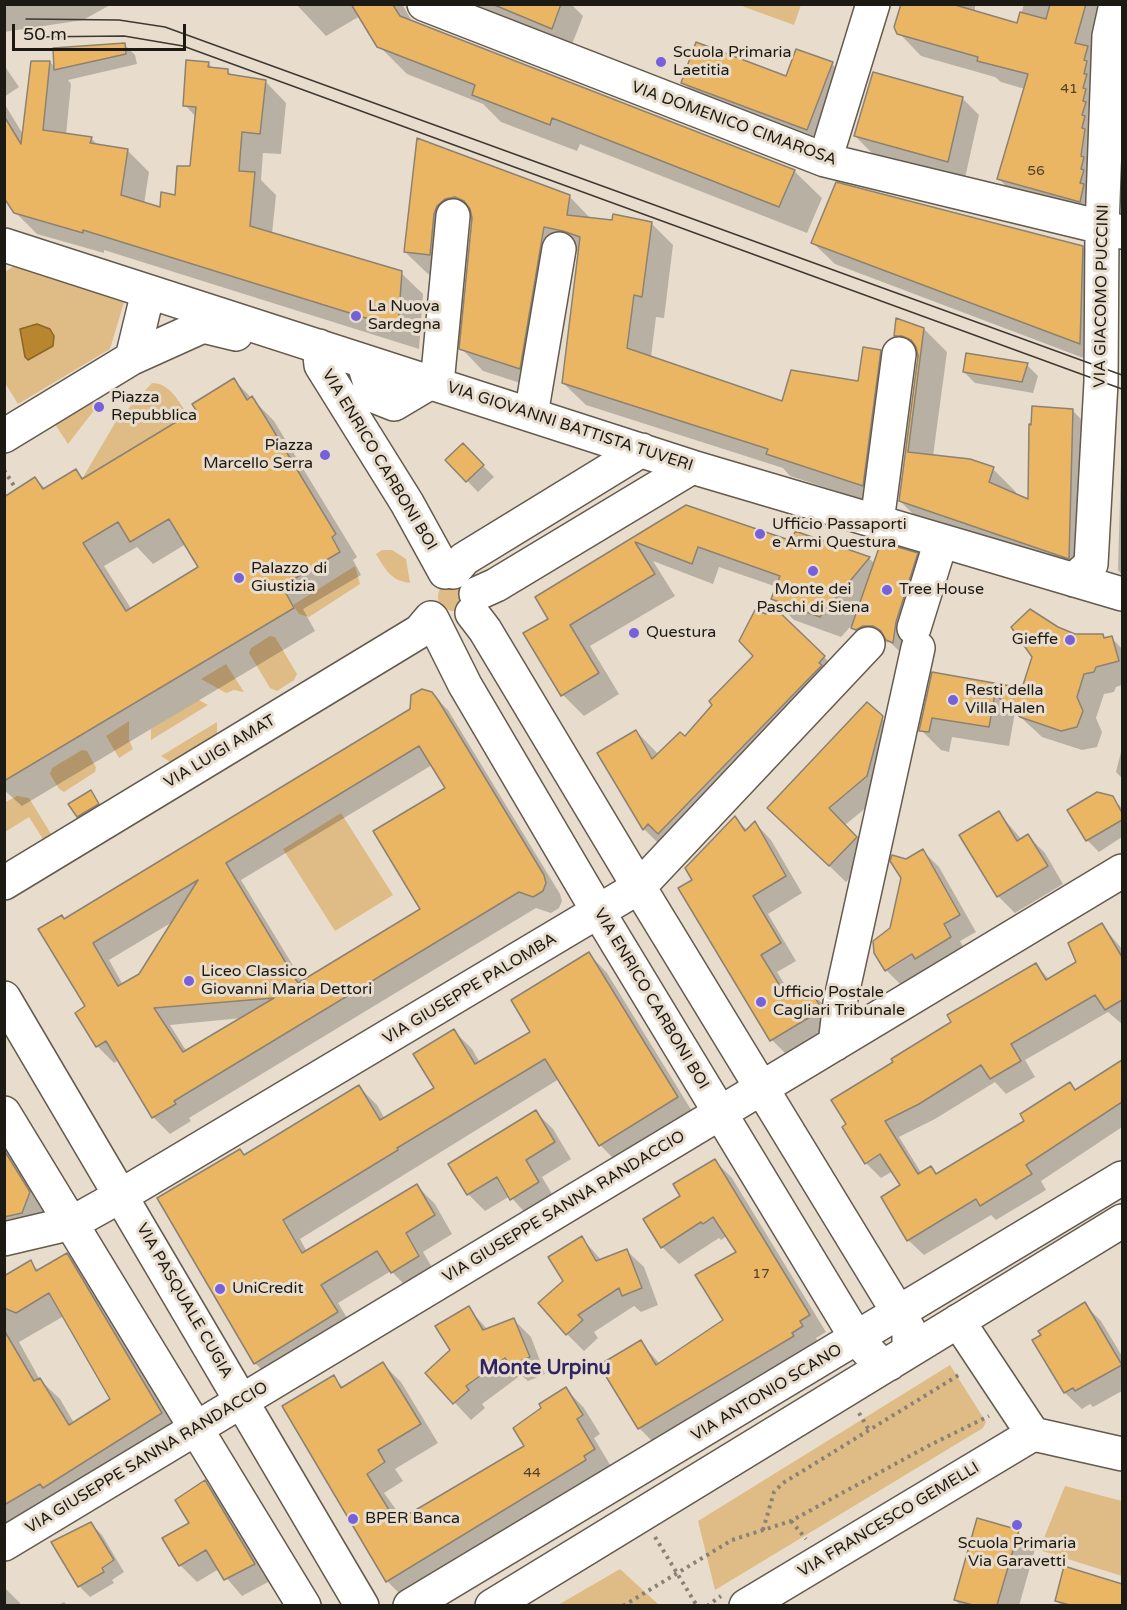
<!DOCTYPE html>
<style>
body{margin:0}
#map{position:relative;width:1127px;height:1610px;overflow:hidden;background:#e8ddcd;font-family:"Varela Round",sans-serif}
canvas{display:block}
.frame{position:absolute;inset:0;border:6px solid #1d1a14;pointer-events:none}
.scale{position:absolute;left:12px;top:24px;width:174px;height:27px;box-sizing:border-box;border:3px solid #1d1a14;border-top:0;padding-left:8px;font-size:18px;line-height:21px;white-space:nowrap;color:#1d1a14;-webkit-text-stroke:4px #e8ddcd;paint-order:stroke}
</style>
<div id="map">
<canvas width="1127" height="1610"></canvas>
<div class="frame"></div>
<div class="scale">50 m</div>
</div>
<script>
const g = document.querySelector('canvas').getContext('2d');
g.lineJoin = 'round';
function paint(path, color) {
  g.fillStyle = color;
  g.fill(path, 'evenodd');
}
function trace(path, color, width, dash) {
  g.strokeStyle = color;
  g.lineWidth = width;
  g.lineCap = dash ? 'butt' : 'round';
  g.setLineDash(dash || []);
  g.stroke(path);
}
function write(font, color, halo, rows, align = 'center') {
  g.font = font + ' "Varela Round",sans-serif';
  g.lineWidth = 6;
  g.setLineDash([]);
  g.textBaseline = 'middle';
  g.strokeStyle = halo;
  g.fillStyle = color;
  for (const [text, x, y, turn = 0] of rows) {
    g.save();
    g.translate(x, y);
    g.rotate((+turn || 0) * Math.PI / 180);
    g.textAlign = isNaN(turn) ? turn : align;
    if (halo) g.strokeText(text, 0, 0);
    g.fillText(text, 0, 0);
    g.restore();
  }
}
const green = new Path2D(`
 M739,5H801L794,25Z
 M14,266L125,299L110,349L18,404L5,383V272Z
 M152,383C170,383 179,402 188,415L82,479L115,423Z
 M93,401L97,405L95,409L68,444L53,421Z
 M382,550H392L406,559L410,583C391,581 385,569 376,554Z
 M355,566L360,584L309,617L299,614L293,605Z
 M461,583L468,591L458,612L443,609C437,601 436,594 442,586Z
 M270,636L275,637L297,674L294,680L277,691L270,688L249,653L251,648Z
 M226,664L244,692L234,690L226,693L201,679Z
 M199,700L208,705L151,740V729Z
 M129,721V740L133,749L119,758L106,736Z
 M217,722V739L175,765L161,756Z
 M82,750L87,751L96,767L95,772L64,792L59,789L50,774L52,768Z
 M17,796L29,798L54,839L46,844L29,817L5,832L4,803Z
 M341,813L393,895L335,931L283,849Z
 M950,1365L986,1422L983,1428L715,1590L698,1521Z
 M1065,1486L1122,1501V1576L1039,1550Z
 M620,1569L659,1605H558Z`);
const water = new Path2D(`
 M37,324L50,329L54,336L53,346L28,360L25,357L20,329Z`);
const shadow = new Path2D(`
 M4,4H112L83,20L4,32Z
 M296,4H402L413,23L794,171L822,198L807,233L580,144L577,151L501,122L483,104L407,74L379,46L360,16L326,36Z
 M467,4H571L583,16L571,47Z
 M903,4H975V13L1018,25L1024,4H1115L1102,223L1021,201L999,179L1025,89L1001,82L995,77L921,56L899,33Z
 M124,44L135,55L137,64L68,80L71,84L66,135L91,138L99,146L127,150L149,172L144,204L161,209L177,197L191,168L196,117L185,105L208,63L214,69L227,71L233,76L265,81L286,103L281,154L263,153L261,180L276,195L272,234L401,273L423,294L419,349L104,250V253L37,234L15,212L4,195V103L24,136L50,62L56,68Z
 M832,64L849,81L824,146L700,99L683,82L787,78Z
 M4,65L19,87L4,97Z
 M962,98L979,115L965,178L872,153L855,136Z
 M418,140L569,196L591,219L651,223L673,245L664,318L656,317L651,357L783,403L859,383L880,351L903,373L885,507L790,476L783,468L586,405L563,383L579,252L566,248L542,390L483,371L461,348L473,220L467,221L452,276L428,274L405,252Z
 M812,242L1082,247L1105,270L1102,365L835,264Z
 M924,329L947,352L933,456L993,469L1016,492L1015,495L1030,501L1072,410L1095,433L1092,581L923,524L900,501L919,359L896,336Z
 M1027,365L1038,376L1033,393L975,383L964,372Z
 M234,380L274,421L357,557L353,560L361,575L303,609L315,631L22,806L4,790V714L35,479L46,489L76,471L84,479L198,411ZM186,544L200,568L132,610L104,566L137,547L153,564Z
 M1122,427V575L1118,570Z
 M463,445L494,477L478,492L447,460Z
 M686,506L792,543L869,558L875,564L917,555L934,571L905,657L890,642L869,644L851,626L841,637L794,620L773,599L777,587L719,567L713,584L653,561L675,596L590,646L619,694L584,716L563,695L550,619L537,597Z
 M1057,629L1075,635L1111,637L1122,649V685L1116,687L1114,692L1104,694L1096,718L1102,732L1097,747L1082,750L1042,737L1015,712L1009,746L952,737L949,752L941,750L921,730L933,674L1023,690Z
 M755,656L824,657L846,679L666,851L644,829L636,731L658,754L685,738Z
 M422,690L431,693L448,710L560,894L562,901L559,908L551,913L536,908L189,1118L191,1121L170,1134L153,1117L119,1060L114,1063L97,1046L64,920L411,710V699ZM432,765L447,789L422,909L303,982L241,880ZM174,921L140,975L123,985L109,960ZM242,1018L187,1052L170,1025Z
 M881,718L899,735L884,793L845,825L873,853L846,882L786,824Z
 M1122,748V778L1116,772Z
 M90,792L103,809L83,821L78,816Z
 M1112,798L1122,808V837L1099,852L1088,841L1069,811Z
 M999,813L1022,840L1028,836L1045,853L1063,884L1015,913L998,896Z
 M735,818L748,831L755,823L771,840L802,893L768,914L796,961L777,972L793,998L808,989L825,1006L837,1026L788,1056L772,1040L694,880Z
 M922,850L939,867L976,932L960,941L967,954L903,987L886,970L891,929L906,860ZM918,948L919,951L890,969V966Z
 M1102,925L1122,949V1024L1108,1012L1025,1060L1035,1077L1006,1094L995,1082L935,1119L899,1137L922,1174L931,1168L938,1175L1026,1122L1070,1084L1076,1090L1122,1062V1127L1041,1181L1046,1190L996,1220L991,1215L924,1255L908,1240L902,1186L893,1171L881,1178L866,1163L895,1063L1036,965L1050,980L1078,963Z
 M589,954L607,973L695,1116L618,1163L600,1145L559,1079L300,1239L307,1252L417,1186L435,1204L452,1234L423,1252L436,1274L410,1290L391,1271L338,1303L355,1331L273,1381L255,1363L240,1150L245,1156L359,1087L377,1105L385,1119L436,1089L454,1031L472,1049L480,1063L532,1032Z
 M536,1112L553,1129L571,1159L542,1177L555,1199L528,1216L510,1196L485,1211L468,1194L450,1164Z
 M4,1138L52,1216L4,1244Z
 M715,1161L732,1178L826,1332L816,1338L819,1344L656,1445L639,1428L640,1342L660,1364L690,1346L688,1343L725,1321L738,1252L727,1236L721,1240L719,1238L679,1264L662,1247L682,1197Z
 M582,1238L602,1261L627,1251L644,1267L658,1305L641,1312L634,1306L594,1332L598,1338L584,1351L567,1334L565,1282Z
 M67,1254L86,1274L180,1433L4,1536V1278L30,1262L39,1271ZM64,1316L112,1399L74,1423L60,1399L40,1380L19,1342Z
 M1084,1304L1101,1321L1122,1356V1391L1093,1407L1090,1404L1082,1409L1065,1393L1034,1341Z
 M468,1308L488,1330L514,1320L531,1337L545,1374L528,1381L521,1375L482,1404L485,1408L471,1420L427,1373L452,1350Z
 M383,1364L401,1382L438,1443L395,1469L403,1481L384,1493L403,1519L526,1446L566,1389L584,1408L600,1434L594,1438L612,1468L405,1599L387,1581L333,1377L344,1388Z
 M204,1482L221,1499L270,1581L242,1596L219,1569L197,1582L180,1565Z
 M91,1524L102,1535L124,1572L112,1580L114,1583L90,1597L79,1586Z
 M1018,1532L1035,1549L1019,1606H961L955,1600Z
 M1066,1568L1122,1585V1606H1062L1057,1601Z
 M4,1587L19,1602L22,1606H4Z
 M64,1602L68,1606H56Z`);
const building = new Path2D(`
 M351,4L393,5L400,16L795,170L779,207L552,118L550,125L472,95L475,85L377,47Z
 M492,4H561L552,29Z
 M901,4H952L1017,23L1020,12L1046,19L1050,4H1086L1075,43L1088,46L1084,60L1087,61L1084,74H1087L1083,88L1086,89L1083,101L1086,102L1082,115L1085,116L1082,128L1085,129L1081,156L1084,157L1081,169L1084,170L1080,183L1084,184L1080,202L997,179L1028,74L977,61L978,57L897,34L894,27Z
 M696,42L786,76L796,49L833,62L807,130L681,83Z
 M125,43L126,54L54,70L53,48Z
 M186,60L209,62L208,67L228,69V74L266,80L260,134L242,132L239,171L255,172L250,226L402,271L398,328L83,230V233L14,213L4,198V116L21,144L31,61H50L43,130L92,137L90,143L128,149L121,195L160,207L161,192L175,195L177,166H190L196,107L183,106Z
 M873,72L963,97L948,162L854,136Z
 M417,138L570,195L567,215L612,220L613,214L652,222L642,297L634,295L627,348L782,401L791,370L858,381L863,347L881,350L863,486L766,454L768,449L562,383L580,237L563,231L544,227L520,369L459,349L472,218L470,209L464,201L455,197L445,199L437,206L434,214L430,255L404,252Z
 M836,182L1083,246L1080,344L811,243Z
 M896,318L924,328L908,452L970,459L994,467L989,482L1028,499L1029,424L1031,425L1032,406L1073,409L1069,559L899,501L918,356L916,347L911,340L902,336H894Z
 M966,353L1028,363L1022,382L963,372Z
 M234,378L247,400L252,396L264,415L336,534L332,537L340,552L282,586L294,608L4,781V497L35,477L43,489L76,469L82,479L196,410L192,404ZM169,519L198,567L126,611L83,543L118,522L130,542Z
 M463,443L484,465L466,482L445,460Z
 M686,505L792,541L795,531L870,557L820,617L771,599L780,576L698,547L692,564L635,542L655,574L570,625L599,673L561,696L523,633L548,619L535,597Z
 M881,542L918,553L896,622L893,643L886,640L881,631L873,626H863L856,630L851,628Z
 M770,603L825,656L819,663L822,665L658,834L648,824L643,830L597,753L636,730L652,759L680,732L685,736L712,705L709,701L753,656L739,641L755,610L766,614Z
 M1030,609L1058,627L1075,634H1103L1104,638L1112,636L1119,661L1096,667L1094,672L1084,674L1077,697L1083,711L1077,727L1061,731L1020,717L995,694L989,727L932,718L929,732L919,731L932,672L1022,688L1032,657L1011,627Z
 M422,689L432,692L438,700L544,875L546,883L543,891L533,897L519,892L174,1101L176,1104L152,1118L106,1041L96,1047L75,1013L85,1006L38,929L62,915L64,919L410,709L411,695ZM419,746L445,788L373,831L420,909L298,983L226,863ZM198,880L139,974L118,986L93,943ZM274,998L183,1052L154,1008Z
 M867,702L883,716L867,776L829,808L857,837L829,866L767,808Z
 M91,790L99,804L77,817L68,804Z
 M1097,792L1113,796L1122,813V820L1086,841L1067,810Z
 M999,811L1017,841L1028,834L1048,866L997,897L959,835Z
 M735,816L745,831L755,821L786,876L753,896L781,943L761,955L788,999L809,987L821,1008L820,1011L770,1041L678,888L692,880L685,868Z
 M923,849L960,915L944,924L951,937L915,959L912,954L885,971L874,953L873,941L890,928L901,878L890,861L892,855L906,859Z
 M1102,923L1122,957V1000L1105,1010L1095,995L1011,1044L1021,1061L990,1079L981,1065L919,1104L885,1121L918,1174L931,1166L936,1174L1024,1121L1020,1114L1070,1082L1075,1090L1122,1060V1102L1026,1165L1032,1174L980,1206L976,1199L907,1241L881,1197L900,1185L880,1154L865,1164L842,1127L846,1124L831,1100L893,1062L891,1059L951,1022L947,1015L1036,963L1046,980L1076,962L1068,943Z
 M589,952L678,1097L599,1146L545,1059L397,1148L398,1150L283,1220L302,1253L417,1184L435,1215L406,1233L419,1256L391,1273L377,1251L321,1285L338,1312L254,1364L157,1198L240,1149L244,1155L359,1085L380,1120L434,1088L413,1054L454,1029L475,1064L530,1032L511,1000Z
 M536,1110L555,1142L526,1160L539,1182L510,1200L497,1177L467,1195L448,1164Z
 M4,1150L30,1192L22,1213L4,1217Z
 M715,1159L810,1315L800,1321L803,1326L792,1333L794,1336L638,1429L599,1365L641,1340L656,1365L723,1320L695,1275L736,1252L713,1217L703,1224L701,1222L661,1248L643,1219L680,1196L673,1184Z
 M582,1236L596,1261L627,1249L642,1288L622,1296L619,1288L578,1315L583,1320L566,1335L538,1303L563,1281L548,1257Z
 M67,1253L162,1413L43,1488L40,1484L4,1505V1330L34,1381L40,1378L69,1425L110,1399L49,1293L16,1313L4,1308V1276L31,1260L36,1271Z
 M1085,1302L1122,1365L1075,1391L1073,1388L1064,1393L1032,1340L1041,1335L1038,1331Z
 M469,1306L483,1330L514,1318L530,1357L510,1365L505,1358L466,1386L469,1390L453,1404L425,1373L450,1350L435,1326Z
 M383,1362L421,1424L378,1450L385,1462L367,1474L394,1518L400,1514L402,1518L524,1446L513,1428L541,1408L539,1404L566,1387L583,1415L577,1419L595,1449L584,1456L586,1460L386,1582L282,1406L334,1375L341,1388Z
 M205,1480L255,1564L224,1580L206,1550L179,1566L162,1538L189,1523L175,1500Z
 M977,1518L1019,1530L997,1605H973L954,1600Z
 M91,1522L114,1560L102,1568L104,1572L78,1587L51,1542Z
 M1064,1566L1122,1584V1605H1070L1055,1601Z`);
const path = new Path2D(`
 M4,470L16,489
 M859,1413L869,1430
 M791,1521L806,1539
 M763,1530L774,1492L783,1483L962,1373
 M655,1537L697,1606
 M623,1606L732,1540L791,1521L928,1446L989,1416
 M707,1606L721,1596`);
const minor = new Path2D(`
 M424,4L825,160L1122,232
 M825,160L873,4
 M4,245L692,467L1122,594
 M319,346L321,365L407,503L445,572
 M132,358L203,326L236,334
 M363,361L374,396L394,404L431,382
 M437,384L453,216
 M531,415L559,249
 M4,436L132,358L148,292
 M877,522L899,354
 M453,572L464,559L642,450
 M1074,580L1091,564L1101,382L1102,228L1109,36L1116,4
 M476,594L496,585L692,467
 M472,613L485,630L639,887L909,1330V1351
 M432,619L465,685L599,913L857,1339L878,1362L889,1364
 M914,628L941,541
 M4,883L420,631L431,618
 M4,998L362,1606
 M835,1044L840,1003L918,648
 M4,1113L304,1606
 M4,1239L72,1223L122,1195L639,887L868,644
 M958,1321L1033,1434L1122,1454
 M4,1544L1122,871
 M410,1606L1122,1178
 M492,1606L1122,1221
 M746,1606L1033,1434`);
const tram = new Path2D(`
 M26,19L119,20L165,27L1122,375
 M27,37L124,36L183,46L1122,389`);
const markers = [
 [661,62,6,"#7660db"],
 [356,316,6,"#7660db"],
 [99,407,6,"#7660db"],
 [325,455,6,"#7660db"],
 [760,534,6,"#7660db"],
 [813,571,6,"#7660db"],
 [239,578,6,"#7660db"],
 [887,590,6,"#7660db"],
 [634,633,6,"#7660db"],
 [1070,640,6,"#7660db"],
 [953,700,6,"#7660db"],
 [189,981,6,"#7660db"],
 [761,1002,6,"#7660db"],
 [220,1289,6,"#7660db"],
 [353,1519,6,"#7660db"],
 [1017,1525,6,"#7660db"]
];
const numberNames = [
 ["41",1069,89],
 ["56",1036,171],
 ["17",761,1274],
 ["44",532,1473]
];
const poiNames = [
 ["Scuola Primaria",673,53],
 ["Laetitia",673,71],
 ["La Nuova",368,307],
 ["Sardegna",368,325],
 ["Piazza",111,398],
 ["Repubblica",111,416],
 ["Piazza",313,446,"right"],
 ["Marcello Serra",313,464,"right"],
 ["Ufficio Passaporti",772,525],
 ["e Armi Questura",772,543],
 ["Palazzo di",251,569],
 ["Giustizia",251,587],
 ["Monte dei",813,590,"center"],
 ["Paschi di Siena",813,608,"center"],
 ["Tree House",899,590],
 ["Questura",646,633],
 ["Gieffe",1058,640,"right"],
 ["Resti della",965,691],
 ["Villa Halen",965,709],
 ["Liceo Classico",201,972],
 ["Giovanni Maria Dettori",201,990],
 ["Ufficio Postale",773,993],
 ["Cagliari Tribunale",773,1011],
 ["UniCredit",232,1289],
 ["BPER Banca",365,1519],
 ["Scuola Primaria",1017,1544,"center"],
 ["Via Garavetti",1017,1562,"center"]
];
const streetNames = [
 ["VIA DOMENICO CIMAROSA",734,124,20],
 ["VIA GIACOMO PUCCINI",1102,296,-89],
 ["VIA GIOVANNI BATTISTA TUVERI",570,427,18],
 ["VIA ENRICO CARBONI BOI",379,460,59],
 ["VIA LUIGI AMAT",220,752,-31],
 ["VIA GIUSEPPE PALOMBA",470,989,-31],
 ["VIA ENRICO CARBONI BOI",651,999,59],
 ["VIA GIUSEPPE SANNA RANDACCIO",564,1207,-31],
 ["VIA PASQUALE CUGIA",184,1301,60],
 ["VIA ANTONIO SCANO",767,1393,-31],
 ["VIA GIUSEPPE SANNA RANDACCIO",147,1458,-31],
 ["VIA FRANCESCO GEMELLI",889,1520,-31]
];
const quarterNames = [
 ["Monte Urpinu",545,1369]
];
paint(green, '#dfbb85');
paint(water, '#b8862f');
trace(water, '#8a6627', 1.5);
paint(shadow, '#0003');
paint(building, '#eab663');
trace(building, '#8b8273', 1.5);
trace(minor, '#645a4d', 36);
trace(path, '#8a8277', 4, [3, 4.5]);
trace(minor, '#fff', 33);
trace(tram, '#3d3831', 1.5);
for (const [x, y, r, color] of markers) {
  const dot = new Path2D();
  dot.arc(x, y, r, 0, 2 * Math.PI);
  g.fillStyle = color;
  g.fill(dot);
  trace(dot, '#e8ddcd', 2);
}
write('14px', '#504128', null, numberNames);
write('16px', '#1d1a14', '#e8ddcd', poiNames, 'left');
write('16px', '#1d1a14', '#e8ddcd', streetNames);
write('bold 20px', '#302560', '#e8ddcd', quarterNames);
</script>
